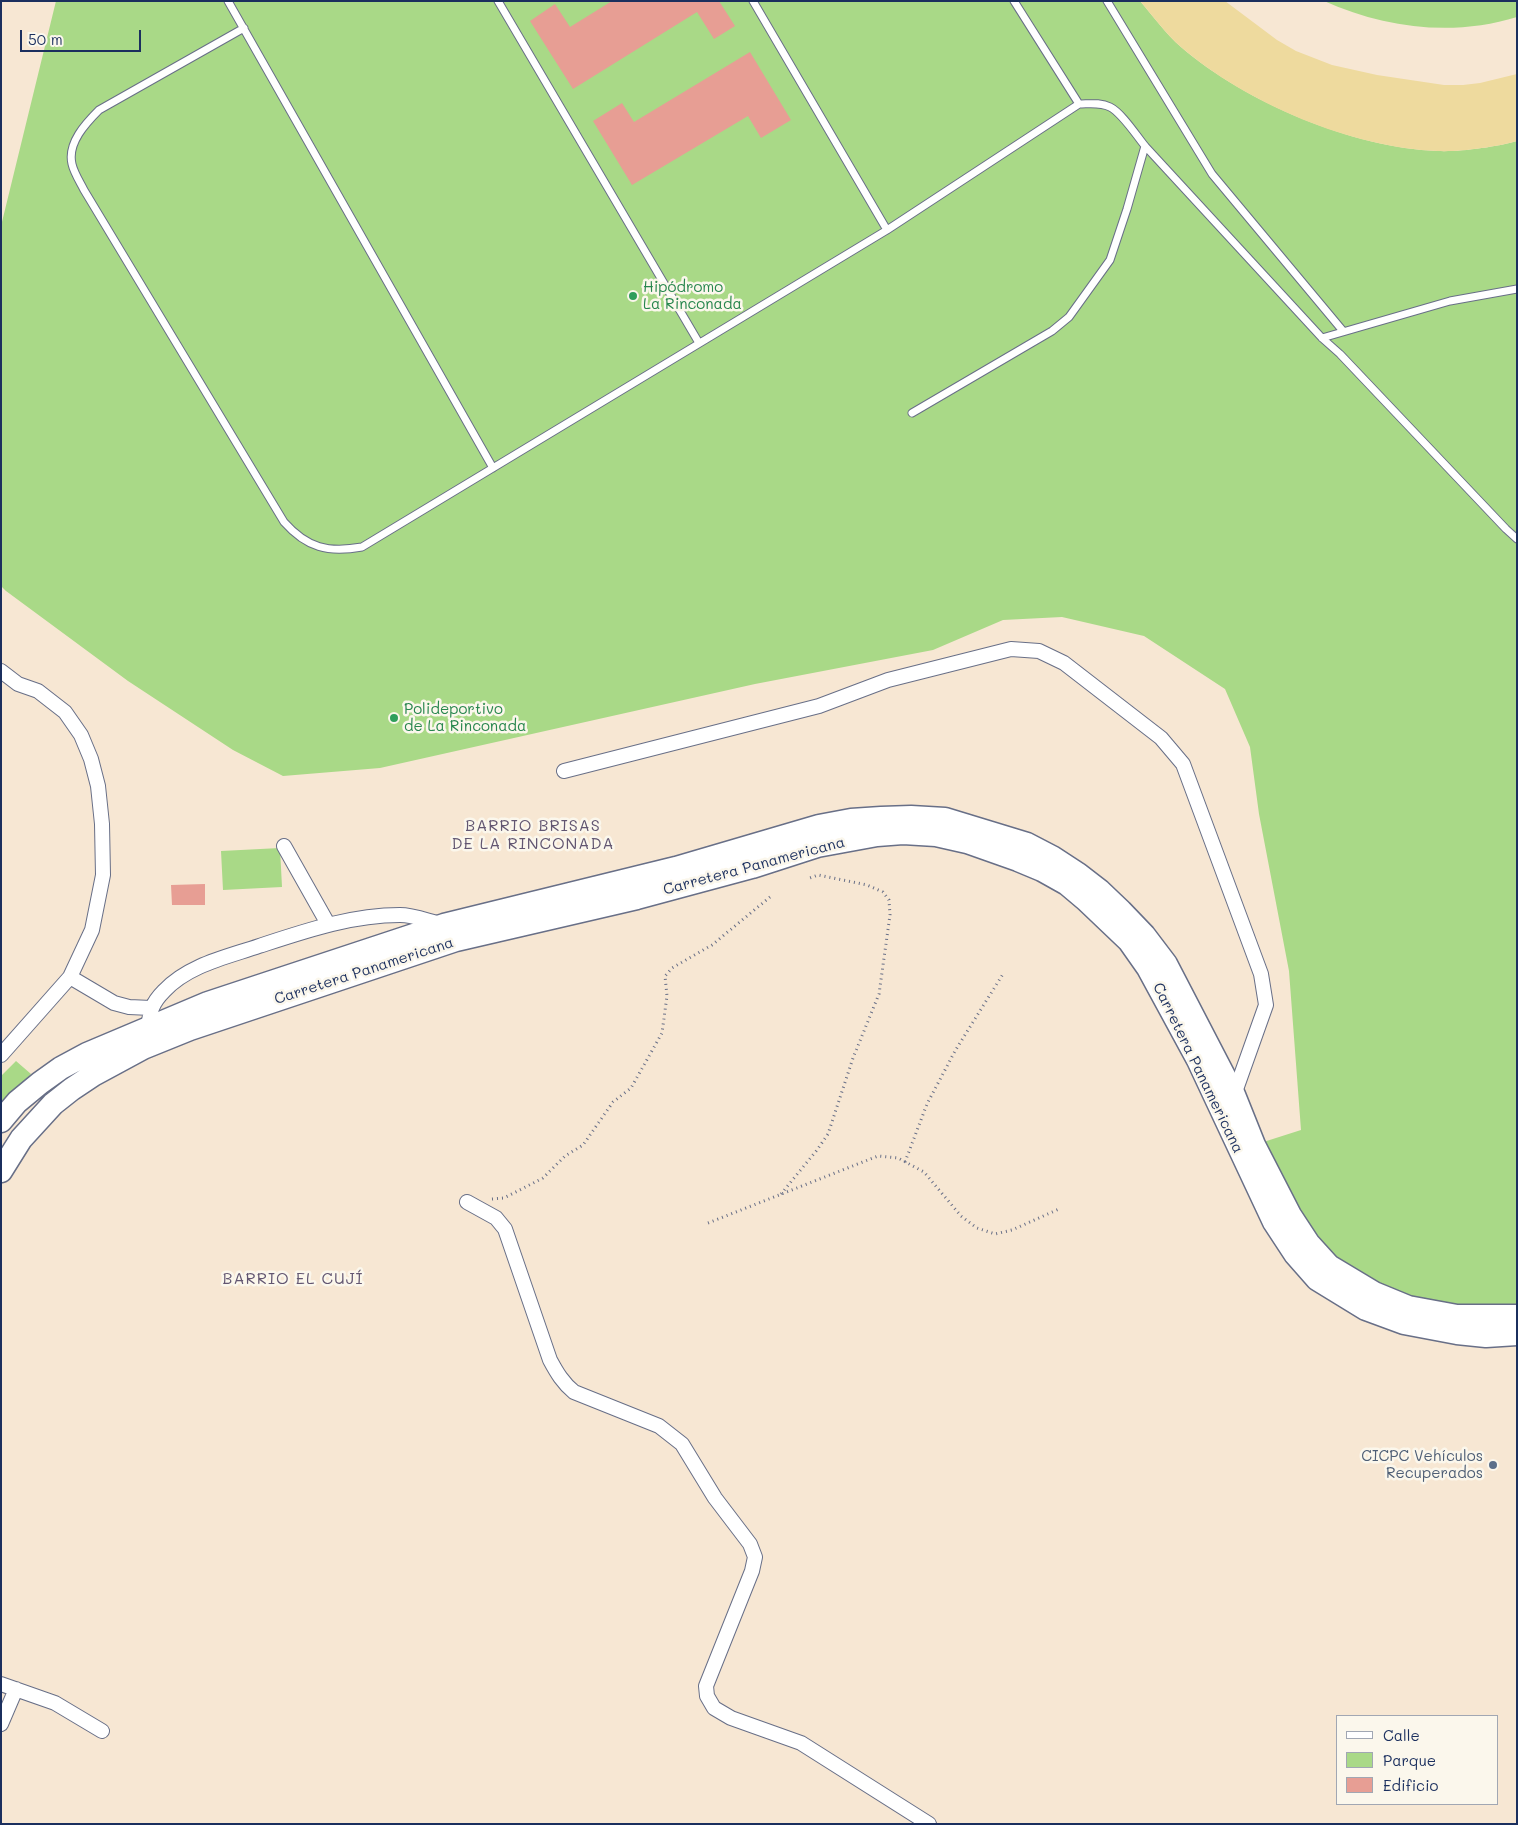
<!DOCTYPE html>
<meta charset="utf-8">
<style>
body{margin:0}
#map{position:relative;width:1518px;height:1825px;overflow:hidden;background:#f7e7d3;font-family:Mali,sans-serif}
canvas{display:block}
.frame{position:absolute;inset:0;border:2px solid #1b2f5e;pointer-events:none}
.legend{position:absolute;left:1336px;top:1715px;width:162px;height:90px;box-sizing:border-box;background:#fbf7ec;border:1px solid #a1a7b3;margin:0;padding:6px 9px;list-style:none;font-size:15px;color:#1b2f5e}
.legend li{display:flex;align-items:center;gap:10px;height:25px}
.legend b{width:25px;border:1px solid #a1a7b3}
.scale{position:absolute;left:20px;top:30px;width:121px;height:22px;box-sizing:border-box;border:2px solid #1b2f5e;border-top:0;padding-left:6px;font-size:15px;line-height:18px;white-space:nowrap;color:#1b2f5e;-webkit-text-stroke:4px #fbf7ec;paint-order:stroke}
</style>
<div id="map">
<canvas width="1518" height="1825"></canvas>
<div class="frame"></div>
<ul class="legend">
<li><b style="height:6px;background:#fff"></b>Calle</li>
<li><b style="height:14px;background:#a9d987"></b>Parque</li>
<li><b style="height:14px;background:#e79e94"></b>Edificio</li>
</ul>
<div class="scale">50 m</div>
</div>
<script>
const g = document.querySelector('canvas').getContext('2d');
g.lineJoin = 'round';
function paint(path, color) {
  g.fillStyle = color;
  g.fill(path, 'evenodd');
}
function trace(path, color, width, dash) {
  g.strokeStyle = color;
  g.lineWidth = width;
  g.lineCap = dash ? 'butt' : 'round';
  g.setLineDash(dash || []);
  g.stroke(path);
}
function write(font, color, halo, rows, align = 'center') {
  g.font = font + ' Mali,sans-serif';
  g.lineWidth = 5;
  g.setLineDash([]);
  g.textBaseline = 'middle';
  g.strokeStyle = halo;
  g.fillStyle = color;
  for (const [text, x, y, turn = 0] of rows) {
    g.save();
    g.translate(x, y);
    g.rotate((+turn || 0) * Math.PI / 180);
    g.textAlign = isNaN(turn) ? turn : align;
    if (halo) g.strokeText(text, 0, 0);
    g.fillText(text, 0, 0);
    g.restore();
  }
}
const green = new Path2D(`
 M56,1H1140C1153,16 1166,34 1181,47C1245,102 1353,148 1438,151C1460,152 1496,147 1517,141V1316L1477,1317L1345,1278L1254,1145L1301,1130L1289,971L1259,814L1250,747L1225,689L1144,636L1062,617L1003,620L933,650L755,684L380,768L283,776L233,750L128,681L6,591L1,586V226Z
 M1324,1H1517V17C1453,37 1384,28 1324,1Z
 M280,848L282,887L223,890L221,851Z
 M16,1061L31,1074L1,1106V1076Z`);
const sand = new Path2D(`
 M1140,1H1225L1277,40L1296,51L1332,65L1377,75L1444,85H1463L1480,83L1517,74V141C1496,147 1460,152 1438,151C1352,148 1246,103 1181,47C1166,34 1153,16 1140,1Z`);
const building = new Path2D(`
 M612,1H719L735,26L714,39L697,12L573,89L530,21L555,4L570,27Z
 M750,52L791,120L761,138L748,116L632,185L593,121L622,103L634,122Z
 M205,884V905H172L171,885Z`);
const path = new Path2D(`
 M905,1162L927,1104L955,1051L1003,974
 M781,1194L817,1150L828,1134L853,1058L879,994L890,915L889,900L883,892L867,885L818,875L807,879
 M492,1199L504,1198L543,1178L565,1156L583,1145L613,1102L631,1088L662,1033L667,996L665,976L672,968L712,945L770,897
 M708,1223L878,1156L898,1158L924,1172L961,1216L977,1228L995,1234L1012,1230L1059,1209`);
const lane = new Path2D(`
 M228,1L493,468
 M498,1L699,343
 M753,1L887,230
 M1014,1L1079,104C1089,104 1100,102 1110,107C1122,113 1136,135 1145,146L1322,338L1340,354L1506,529L1517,539
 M1107,1L1212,174L1343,331
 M244,28L99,110C86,123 67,143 72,164C74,173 80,182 84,190L284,522C307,548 328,553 362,547L887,230L1079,104
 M1322,338L1450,301L1517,289
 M912,413L1052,331L1069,317L1110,260L1127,209L1145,146`);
const street = new Path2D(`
 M1,671L18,684L38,691L65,712L81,735L91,759L98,786L102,824L103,875L92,930L70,977L1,1055
 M564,771L819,706L888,680L1011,649L1039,651L1064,663L1161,738L1183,764L1261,974L1266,1005L1234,1095
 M284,846L328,924
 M70,977L114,1003L129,1007L151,1008
 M148,1028C150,1011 152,1003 164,991C188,965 227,957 259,946C305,931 351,915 400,915C413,915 428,921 441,924
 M467,1202L496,1218L505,1229L550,1360C557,1373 563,1383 574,1392L659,1426L682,1444L715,1498L750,1544L755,1557L752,1571L706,1686L707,1696L714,1708L731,1718L801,1743L929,1824
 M1,1684L55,1703L102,1731
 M1,1724L16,1689`);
const primary = new Path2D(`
 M1,1121L17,1102L40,1083L61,1068L87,1054L208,1003L444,925L676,868L819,826L851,820L881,818L911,817L945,819L1027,844L1052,857L1078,874L1100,891L1121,911L1144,935L1166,964L1234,1095L1254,1145L1290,1215L1309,1244L1329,1266L1374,1293L1408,1307L1457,1316H1517
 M1,1171L21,1139L53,1104L72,1089L93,1075L143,1048L190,1029L456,940L637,898L752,867L817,846L877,835L903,833L936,835L967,842L1018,860L1042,870L1067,884L1086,900L1129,941L1148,968L1198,1060L1274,1222L1295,1254L1317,1279L1366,1309L1404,1323L1457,1333L1486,1336L1517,1334`);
const markers = [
 [633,296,5,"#2e9e5b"],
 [394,718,5,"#2e9e5b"],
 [1493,1465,5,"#5c6f8a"]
];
const leisureNames = [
 ["Hipódromo",643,287],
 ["La Rinconada",643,304],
 ["Polideportivo",404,709],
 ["de La Rinconada",404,726]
];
const streetNames = [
 ["Carretera Panamericana",754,866,-15],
 ["Carretera Panamericana",364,971,-18],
 ["Carretera Panamericana",1198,1068,64]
];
const serviceNames = [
 ["CICPC Vehículos",1483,1456],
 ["Recuperados",1483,1473]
];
const neighbourhoodNames = [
 ["BARRIO BRISAS",533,826],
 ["DE LA RINCONADA",533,844],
 ["BARRIO EL CUJÍ",293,1279]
];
paint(green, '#a9d987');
paint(sand, '#eeda9e');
paint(building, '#e79e94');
trace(lane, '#686f87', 9);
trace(street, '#686f87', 16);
trace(primary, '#686f87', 25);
trace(path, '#686f87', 3, [1, 4]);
trace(lane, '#fff', 7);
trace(street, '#fff', 14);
trace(primary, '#fff', 22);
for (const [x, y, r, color] of markers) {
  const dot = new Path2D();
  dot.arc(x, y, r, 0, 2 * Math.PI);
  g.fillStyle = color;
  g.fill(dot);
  trace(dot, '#fbf7ec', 2);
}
write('15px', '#27864d', '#fbf7ec', leisureNames, 'left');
write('15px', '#1b2f5e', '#fbf7ec', streetNames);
write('15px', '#4e5e75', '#fbf7ec', serviceNames, 'right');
g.letterSpacing = '1px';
write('16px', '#625671', '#fbf7ec', neighbourhoodNames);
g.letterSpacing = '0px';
</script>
